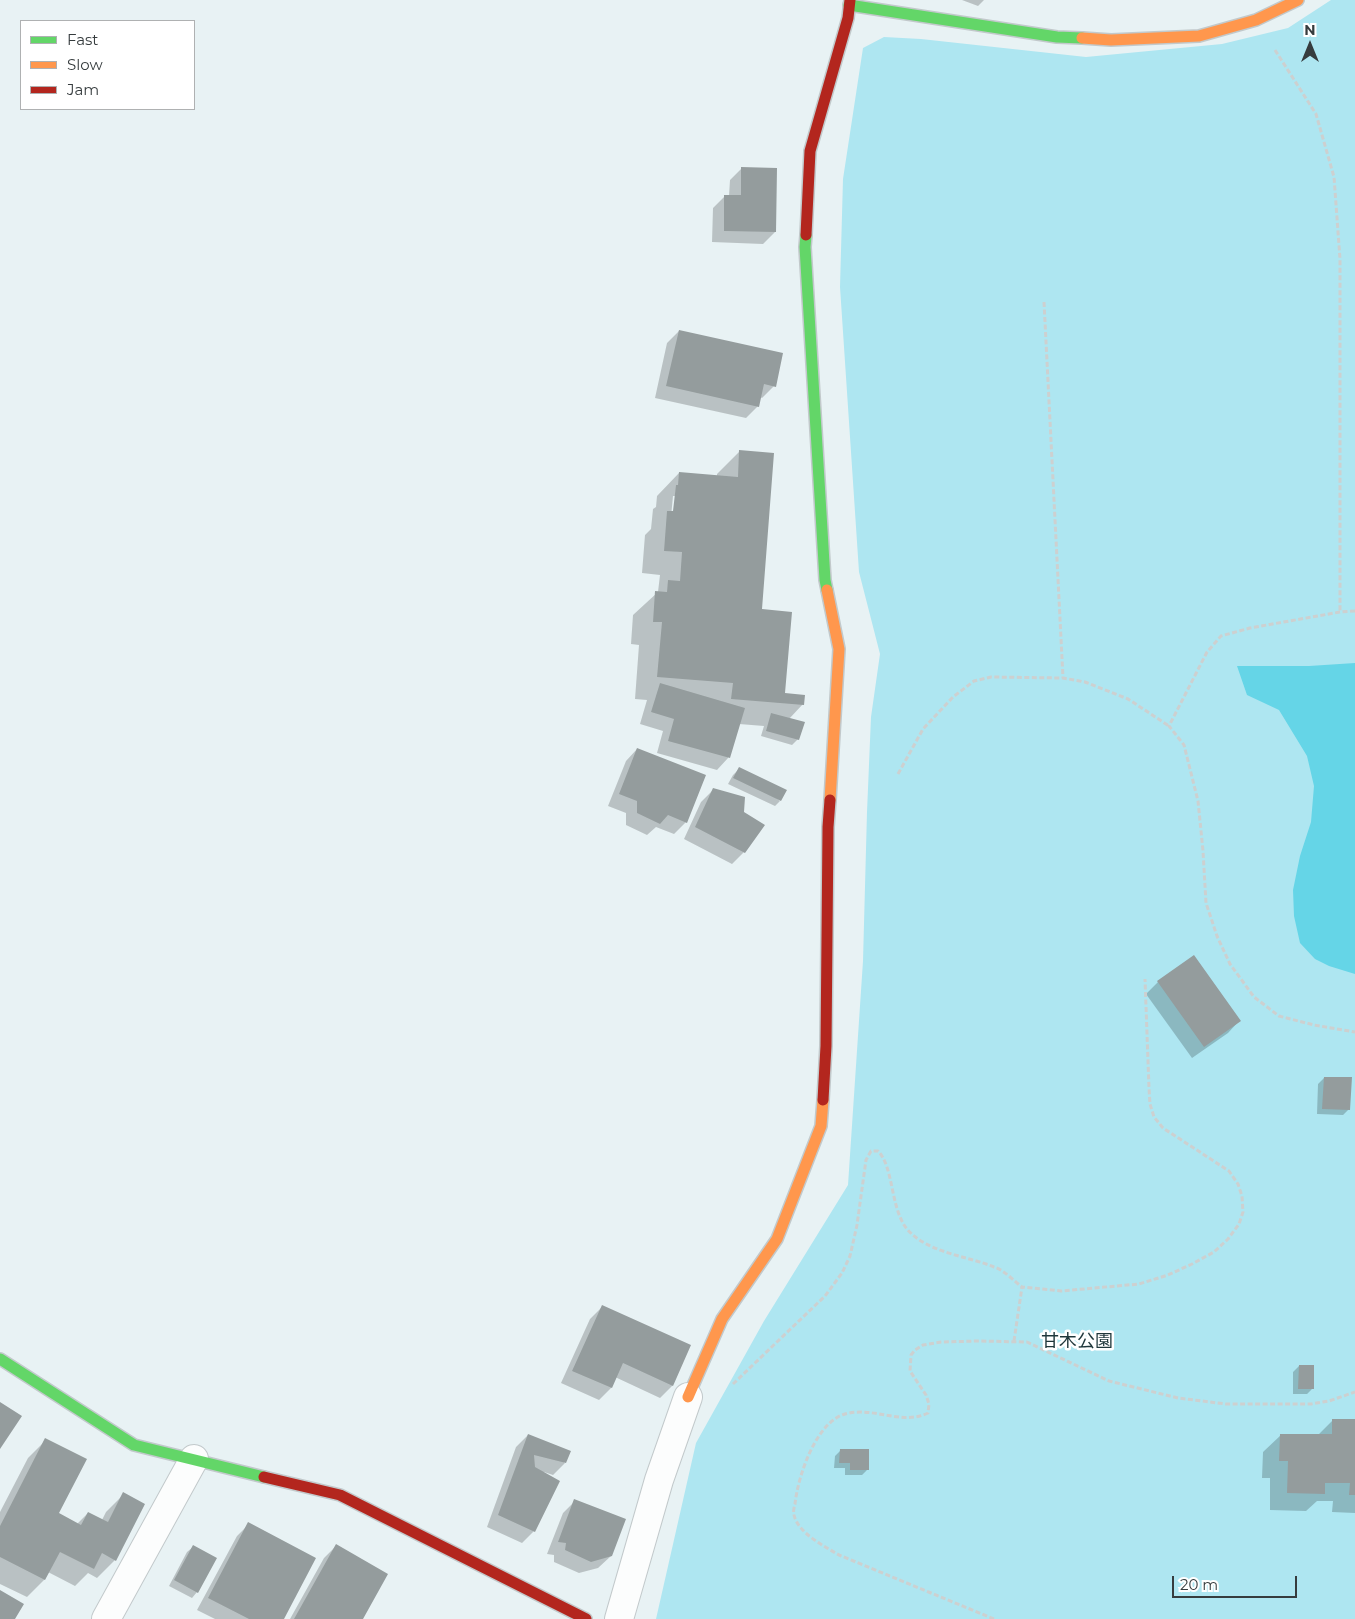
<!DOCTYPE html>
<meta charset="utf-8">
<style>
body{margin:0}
#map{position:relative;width:1355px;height:1619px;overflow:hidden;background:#e8f2f4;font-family:Montserrat,sans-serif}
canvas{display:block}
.legend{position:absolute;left:20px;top:20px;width:175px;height:90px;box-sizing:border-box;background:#fff;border:1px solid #afb1b2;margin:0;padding:6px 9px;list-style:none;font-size:15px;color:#363c3e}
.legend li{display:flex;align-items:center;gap:10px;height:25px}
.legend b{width:25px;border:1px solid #afb1b2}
.north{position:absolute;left:1285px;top:20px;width:50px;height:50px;-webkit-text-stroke:4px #fff;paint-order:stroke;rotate:0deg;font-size:14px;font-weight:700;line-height:20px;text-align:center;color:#363c3e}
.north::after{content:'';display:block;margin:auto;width:18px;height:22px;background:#363c3e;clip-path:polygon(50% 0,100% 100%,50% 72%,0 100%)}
.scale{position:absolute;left:1172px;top:1576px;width:125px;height:22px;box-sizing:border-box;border:2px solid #363c3e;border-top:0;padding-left:6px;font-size:15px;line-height:18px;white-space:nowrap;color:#363c3e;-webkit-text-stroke:4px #fff;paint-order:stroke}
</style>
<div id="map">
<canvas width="1355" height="1619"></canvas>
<ul class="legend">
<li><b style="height:6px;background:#63d668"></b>Fast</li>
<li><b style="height:6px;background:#ff974d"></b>Slow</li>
<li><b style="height:6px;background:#b3261e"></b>Jam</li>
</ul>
<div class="north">N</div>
<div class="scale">20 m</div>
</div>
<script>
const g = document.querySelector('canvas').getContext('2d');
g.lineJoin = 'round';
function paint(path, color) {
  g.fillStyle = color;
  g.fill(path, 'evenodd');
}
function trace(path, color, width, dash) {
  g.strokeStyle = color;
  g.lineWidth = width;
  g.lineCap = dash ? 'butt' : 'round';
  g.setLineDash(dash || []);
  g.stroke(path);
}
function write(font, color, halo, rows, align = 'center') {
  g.font = font + ' Montserrat,"Noto Sans JP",sans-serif';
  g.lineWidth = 5;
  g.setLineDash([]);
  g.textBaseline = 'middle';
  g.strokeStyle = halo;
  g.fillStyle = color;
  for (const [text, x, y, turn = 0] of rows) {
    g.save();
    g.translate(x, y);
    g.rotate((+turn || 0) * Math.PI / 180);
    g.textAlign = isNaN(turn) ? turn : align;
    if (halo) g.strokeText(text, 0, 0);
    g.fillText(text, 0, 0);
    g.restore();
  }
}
const green = new Path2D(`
 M1331,0H1355V1619H656L696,1443L764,1321L848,1185L863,961L867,812L871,717L880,654L859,572L840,287L843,179L863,48L884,37L921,39L1086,57L1222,44L1288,28Z`);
const water = new Path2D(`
 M1355,663V974L1329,966L1315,959L1300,943L1294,916L1293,890L1300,856L1311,822L1314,786L1307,756L1279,710L1247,695L1237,666H1309Z`);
const shadow = new Path2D(`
 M962,0H984L978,6Z
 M742,168L775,232L763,244L712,242L713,208L725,196H729L730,180Z
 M679,331L774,386L762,398L760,397L758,406L746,418L655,398L667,343Z
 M740,451L760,610L784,694L803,704L789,719L798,739L792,745L761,736L764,726L739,724L728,758L717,770L657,753L663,731L640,724L647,700L635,699L639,645L631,644L633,615L658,592L660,575L642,573L645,535L651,529L653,509L656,507L657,496L679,473L717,476V474ZM673,496H676L674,517H671Z
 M637,749L686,822L674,834L656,827L647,835L626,825V813L608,806L626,761Z
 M739,769L780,801L775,806L728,784L733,775Z
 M713,790L743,812L744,852L732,864L684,839L701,802Z
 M1158,982L1239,1021L1228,1033L1192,1058L1146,994Z
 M1324,1078L1349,1109L1343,1115L1317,1114L1318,1084Z
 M602,1307L689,1346L672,1386L660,1398L615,1377L611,1388L599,1400L561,1383L590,1319Z
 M1299,1366L1312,1389L1307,1394H1293V1372Z
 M1333,1420L1355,1421V1513L1332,1512L1333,1501H1317L1306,1511L1270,1510V1478H1262L1263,1452L1281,1435H1318Z
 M528,1435L565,1463L553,1475L544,1472L534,1531L522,1543L487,1527L516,1447Z
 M46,1440L57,1514L77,1524L88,1513L102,1520L106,1512L124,1494L144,1505L115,1560L97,1578L88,1573L75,1586L48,1572L44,1580L27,1597L0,1584V1512L28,1458Z
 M841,1450L867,1470L862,1475H845V1468H834L835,1456Z
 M575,1501L611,1556L598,1568L579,1573L554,1562V1555L547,1554L563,1513Z
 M249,1524L282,1619H215L197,1610L237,1536Z
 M336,1546L362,1619H290L324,1558Z
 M193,1547L197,1592L192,1598L169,1586L187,1552Z`);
const building = new Path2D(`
 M741,167L777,168L776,232L724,231V195H741Z
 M679,330L783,353L776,387L764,384L759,407L666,386Z
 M739,450L774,453L762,609L792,612L785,693L805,695L804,705L731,699L733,683L657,677L662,622H653L655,591L667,592L668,580L680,581L682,552L664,551L667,511H673L676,485H678L679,472L738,477Z
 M660,683L745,708L730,758L668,741L674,719L651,712Z
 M771,713L805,722L799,740L766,731Z
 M637,748L706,775L687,823L668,815L660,824L637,813V801L619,794Z
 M739,767L787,790L781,801L733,778Z
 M713,788L745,797L744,812L765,825L745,853L695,827Z
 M1194,955L1241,1021L1204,1047L1157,981Z
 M1324,1077H1352L1350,1110L1322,1109Z
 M602,1305L691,1345L673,1386L623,1363L612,1388L572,1371Z
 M1299,1365H1314V1389H1298Z
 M0,1402L22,1416L0,1449Z
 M1332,1419H1355V1495H1349L1350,1483H1325V1494L1287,1493L1288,1461H1279L1280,1434H1332Z
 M528,1434L571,1451L566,1463L534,1455L535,1467L560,1481L535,1532L498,1515Z
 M45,1438L87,1459L59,1513L81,1525L88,1512L108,1522L123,1492L145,1504L116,1561L102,1553L94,1569L60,1552L45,1580L0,1557V1526Z
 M840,1449H869V1470H850V1463H839Z
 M574,1499L626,1519L612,1556L591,1562L565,1550L566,1543L558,1542Z
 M248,1522L316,1558L284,1619H249L208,1598Z
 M336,1544L388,1574L363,1619H294Z
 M193,1545L217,1558L198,1593L174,1580Z
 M0,1590L24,1604L15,1619H0Z`);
const path = new Path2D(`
 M1275,50L1316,114L1334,177L1340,259V612
 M1044,302L1063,678
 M1355,611L1340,612L1250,628L1221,636L1207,652L1169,726L1184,745L1198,801L1203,851L1206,903L1217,936L1230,964L1254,997L1279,1016L1314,1025L1355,1032
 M898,774L923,729L953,697L974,681L991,677L1063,678L1085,682L1128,699L1169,726
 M1014,1341L1022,1287L1061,1291L1139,1284L1168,1275L1192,1264L1214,1252L1228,1239L1239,1224L1243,1212L1242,1196L1238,1184L1229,1171L1163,1128L1154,1117L1150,1104L1149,1088L1145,979
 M733,1384L825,1296L842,1273L850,1256L857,1225L866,1160L871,1151H878C894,1167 890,1208 907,1229C927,1253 968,1256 994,1267C1004,1270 1014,1281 1022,1287
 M994,1619L839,1555C824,1546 798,1533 794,1515C793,1512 794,1507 795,1504C798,1476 816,1422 845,1414C874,1406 901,1426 928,1413L929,1404L926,1395L910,1371L911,1355L915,1350L923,1345L941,1342L978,1341L1027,1342L1109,1381L1178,1398L1226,1404H1311L1329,1401L1355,1392`);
const street = new Path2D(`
 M106,1619L194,1459
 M619,1619L659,1480L688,1397`);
const fast = new Path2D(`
 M849,5L1057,37L1082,38
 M806,235L805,247L825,580L827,590
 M0,1359L134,1445L264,1477`);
const slow = new Path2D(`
 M1082,38L1111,40L1199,36L1256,20L1298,0
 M827,590L839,649L830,800
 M688,1397L722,1319L777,1239L821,1126L823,1100`);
const jam = new Path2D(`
 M806,235L810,151L848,18L850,0
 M823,1100L826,1046L828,827L830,800
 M264,1477L340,1495L586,1619`);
const parkNames = [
 ["甘木公園",1077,1342]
];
paint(green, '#aee6f1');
paint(water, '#65d5e7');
paint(shadow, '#0003');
paint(building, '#949c9d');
trace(street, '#c2c9cb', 30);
trace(fast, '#c2c9cb', 14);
trace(slow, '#c2c9cb', 14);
trace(jam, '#c2c9cb', 14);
trace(path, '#cdd0d0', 3, [5, 2.5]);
trace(street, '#fcfdfd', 28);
trace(fast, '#63d668', 11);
trace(slow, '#ff974d', 11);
trace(jam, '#b3261e', 11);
write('18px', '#1f373b', '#fff', parkNames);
</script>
